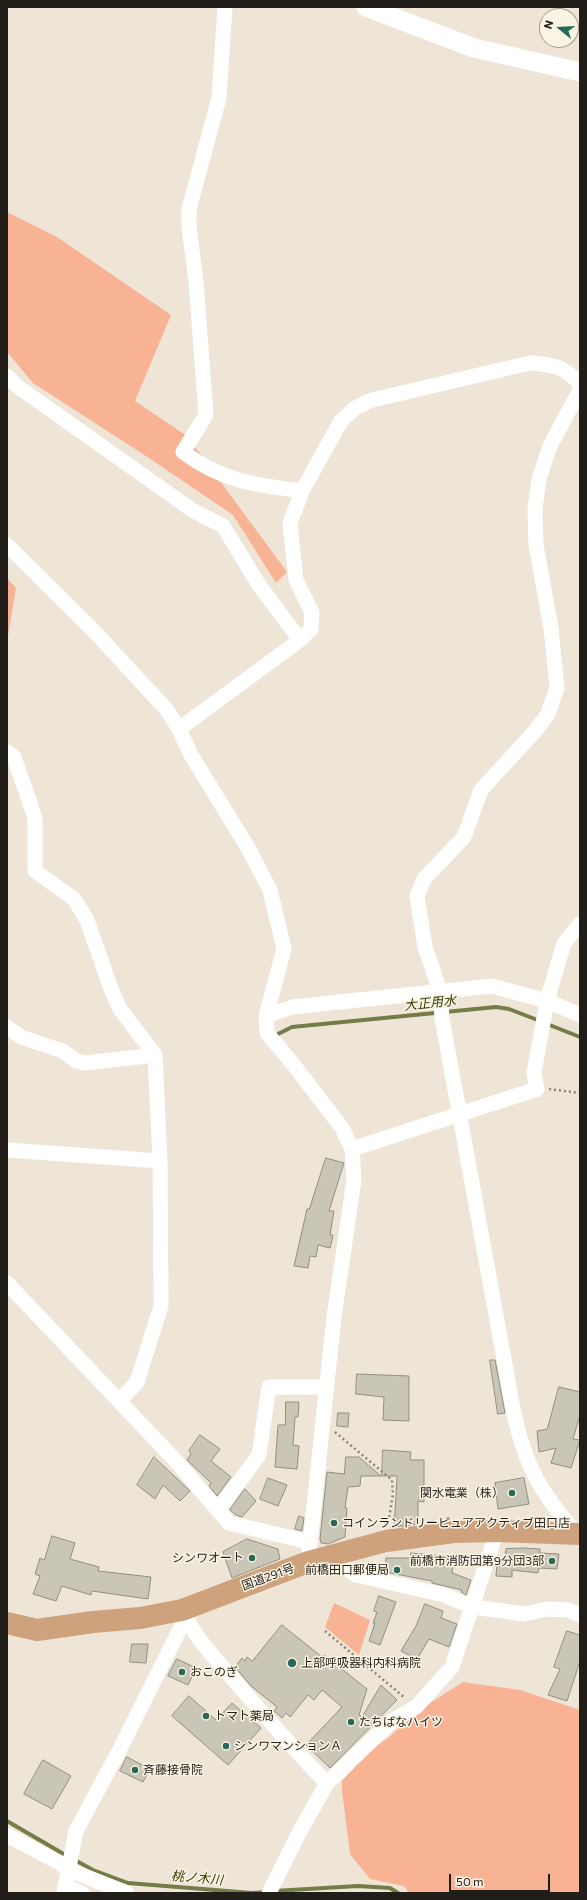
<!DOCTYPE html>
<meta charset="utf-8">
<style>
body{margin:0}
#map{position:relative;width:587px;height:1900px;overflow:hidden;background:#eee5d7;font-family:Commissioner,sans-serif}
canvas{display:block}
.frame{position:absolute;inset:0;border:8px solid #211e19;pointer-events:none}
.north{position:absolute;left:539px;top:8px;width:40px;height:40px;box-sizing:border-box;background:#fbf3e4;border:1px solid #a49e93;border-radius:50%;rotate:288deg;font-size:11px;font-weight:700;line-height:16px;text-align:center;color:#211e19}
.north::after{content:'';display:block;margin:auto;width:14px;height:18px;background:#276857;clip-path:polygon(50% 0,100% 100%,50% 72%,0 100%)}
.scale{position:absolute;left:449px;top:1874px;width:101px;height:18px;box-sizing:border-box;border:2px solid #211e19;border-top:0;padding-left:5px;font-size:12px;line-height:14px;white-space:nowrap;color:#211e19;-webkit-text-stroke:3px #fbf3e4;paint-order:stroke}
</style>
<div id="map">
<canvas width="587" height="1900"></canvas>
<div class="frame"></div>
<div class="north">N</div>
<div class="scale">50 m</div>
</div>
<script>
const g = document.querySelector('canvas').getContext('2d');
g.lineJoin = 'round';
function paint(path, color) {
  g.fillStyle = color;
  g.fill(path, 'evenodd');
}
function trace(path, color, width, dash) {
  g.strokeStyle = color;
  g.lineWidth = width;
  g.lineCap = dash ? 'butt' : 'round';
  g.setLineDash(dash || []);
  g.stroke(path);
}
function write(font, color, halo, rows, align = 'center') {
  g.font = font + ' Commissioner,"Noto Sans JP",sans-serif';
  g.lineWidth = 3;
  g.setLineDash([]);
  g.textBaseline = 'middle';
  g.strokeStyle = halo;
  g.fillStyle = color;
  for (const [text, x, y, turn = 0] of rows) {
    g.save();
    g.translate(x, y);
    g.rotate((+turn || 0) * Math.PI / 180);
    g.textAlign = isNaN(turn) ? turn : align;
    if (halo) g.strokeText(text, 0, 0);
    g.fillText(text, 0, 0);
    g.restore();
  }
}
const green = new Path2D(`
 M7,212L57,237L171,315L135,401L187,436L287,572L276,583L233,515L149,458L33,383L7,352Z
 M7,578L16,588L7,642Z
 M334,1603L370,1620L359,1655L325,1627Z
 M463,1682L520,1690L580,1710V1893H409L404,1886L370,1879L350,1854L342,1791V1781L372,1749L389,1737L421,1709Z`);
const stream = new Path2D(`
 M547,1024L580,1037
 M278,1034L292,1027L496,1007L509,1009L540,1021
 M7,1821L67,1856
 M73,1859L93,1870L128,1883L252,1893L267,1892
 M274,1891L358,1886L390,1888L398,1893`);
const building = new Path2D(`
 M326,1158L344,1163L329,1211H334L330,1235H333L330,1248L318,1245L316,1257L310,1256L308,1268L294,1266L307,1209H309Z
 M490,1360H495L505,1413L498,1414Z
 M357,1374L409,1376V1421L383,1420L384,1397L356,1394Z
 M559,1387L580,1392V1415L573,1439L580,1440L571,1468L551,1463L556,1448L539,1452L537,1431L547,1429Z
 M286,1402H299L298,1417H295L293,1445L299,1446L297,1469L275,1467L278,1425H285Z
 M338,1413H349L348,1427L337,1426Z
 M200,1435L220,1449L211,1461L231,1477L217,1496L209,1486L211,1483L187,1460L191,1454L189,1451Z
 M383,1450L411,1452L410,1460H424V1502L418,1501V1524L394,1527L397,1479V1476H382Z
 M154,1457L190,1491L180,1501L163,1485L155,1499L137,1485Z
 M346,1457H359L381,1476H361L360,1486L348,1487L345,1508H347L345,1537L328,1544L321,1543L320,1539L327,1472L344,1474Z
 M268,1478L287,1485L278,1506L260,1499Z
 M524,1478L529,1504L498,1509L495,1483Z
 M245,1489L256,1501L242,1517L236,1515L230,1510Z
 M299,1516L304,1518L302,1531L295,1529Z
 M52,1536L75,1543L70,1559L99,1567L98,1571L151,1577L148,1599L92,1591L91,1595L62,1586L56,1601L33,1594L40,1576L35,1574L40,1558L44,1560Z
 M247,1539L278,1549L280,1559L232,1578L223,1552Z
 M523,1548L540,1549V1553L559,1554L557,1569L539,1568L538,1573L512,1570V1577L496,1576L497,1564H504L506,1549Z
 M411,1553L455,1557L452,1573L471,1580L466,1595L461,1592L462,1590L432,1583V1581L385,1572L386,1558H410Z
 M379,1596L396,1602L380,1645L369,1641L375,1623H373L377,1612L374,1611Z
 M425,1604L443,1611L441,1618L457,1624L449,1647L429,1639L417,1659L401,1651L416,1626Z
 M282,1625L322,1657L324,1655L367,1689L359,1715L362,1717L381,1685L397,1700L330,1768L306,1745L342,1707L322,1690L314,1700L308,1695L290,1717L286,1713L282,1718L274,1711L277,1707L251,1686L235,1667L242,1658L245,1661L247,1657L252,1661Z
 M567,1631L580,1635V1661L567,1701L548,1695L560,1669L554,1667Z
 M132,1644H148L146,1663L130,1662Z
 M177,1659L196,1668L188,1685L168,1676Z
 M189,1696L216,1720L232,1703L261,1728L228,1765L172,1716Z
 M127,1757L150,1769L143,1782L120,1771Z
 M43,1760L71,1776L52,1809L24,1794Z`);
const path = new Path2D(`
 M549,1089L580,1093
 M335,1432L392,1480L393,1494L388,1524
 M325,1631L405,1698`);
const minor = new Path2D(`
 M225,7L219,98L189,209V227L196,281L206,415L183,452C222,481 254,485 302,491
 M7,376L17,386L192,510L223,526L259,585L300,640
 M7,545L93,630L167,710L179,729L191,755L248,848L270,890L284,949L266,1016L267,1033L293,1064L342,1128L352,1149L354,1180L334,1317L308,1562
 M179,729L300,640L311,629L312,613L296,580L290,523L302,491L341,421L355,408L372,400L530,363C554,365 564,366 580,384
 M7,752L14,757L35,818V871L74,899L87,920L111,989L120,1009L155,1055L160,1161L161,1306L137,1382L119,1401
 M266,1016L292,1007L492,986L547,1001L580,1015
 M7,1027L21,1037L63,1051L76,1061L85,1063L155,1055
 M352,1149L537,1089L534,1073L547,1001L564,943L580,924
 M7,1150L160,1161
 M7,1283L175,1460L229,1523L309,1542
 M218,1510L259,1455L269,1387H327
 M577,1534C555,1510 533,1479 523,1447C519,1436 517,1425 514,1414L442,1018L440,991L425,947L417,896L424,879L464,837L481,790L536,730L548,714L557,688L551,628L536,545L535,509L539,479L550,446L580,390
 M333,1554L340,1564L356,1575L444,1595L473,1607L524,1614L547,1609L568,1610L580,1615
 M183,1611C194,1637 215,1658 233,1679C264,1715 294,1750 327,1783
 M7,1835L60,1863L67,1869L127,1893
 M66,1887L82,1893
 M64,1893L76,1831L120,1749L181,1627L182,1610
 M269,1893L300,1831L327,1783L392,1721L416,1707L452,1667L497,1531`);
const tertiary = new Path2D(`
 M366,7L474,48L580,72`);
const trunk = new Path2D(`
 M7,1623L37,1630L93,1622L140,1618L182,1610L308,1562L386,1541L454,1532L497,1531L580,1534`);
const markers = [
 [512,1493,4,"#276857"],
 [334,1523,4,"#276857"],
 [252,1558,4,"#276857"],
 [552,1561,4,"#276857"],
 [397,1570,4,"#276857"],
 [292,1663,5,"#276857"],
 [182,1672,4,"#276857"],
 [206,1716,4,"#276857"],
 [351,1722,4,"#276857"],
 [226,1746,4,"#276857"],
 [135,1770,4,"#276857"]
];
const poiNames = [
 ["関水電業（株）",504,1493,"right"],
 ["コインランドリーピュアアクティブ田口店",342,1523],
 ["シンワオート",244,1558,"right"],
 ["前橋市消防団第9分団3部",544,1561,"right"],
 ["前橋田口郵便局",389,1570,"right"],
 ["上部呼吸器科内科病院",301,1663],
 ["おこのぎ",190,1672],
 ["トマト薬局",214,1716],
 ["たちばなハイツ",359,1722],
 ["シンワマンションＡ",234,1746],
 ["斉藤接骨院",143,1770]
];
const streetNames = [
 ["国道291号",268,1577,-20]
];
const waterNames = [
 ["大正用水",430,1003,-6],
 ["桃ノ木川",197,1878,5]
];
paint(green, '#f8b395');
trace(stream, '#747c47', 4);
paint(building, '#c9c6b7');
trace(building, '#918f80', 1);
trace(path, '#8a847b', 2.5, [2, 3]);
trace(minor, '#fff', 15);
trace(tertiary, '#fff', 19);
trace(trunk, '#cea27c', 22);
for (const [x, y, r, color] of markers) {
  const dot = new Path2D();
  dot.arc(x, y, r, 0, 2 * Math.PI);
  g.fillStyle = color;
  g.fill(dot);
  trace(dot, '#fbf3e4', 1.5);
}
write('12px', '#211e19', '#fbf3e4', poiNames, 'left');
write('12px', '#211e19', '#fbf3e4', streetNames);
write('italic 13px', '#333b00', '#fbf3e4', waterNames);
</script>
